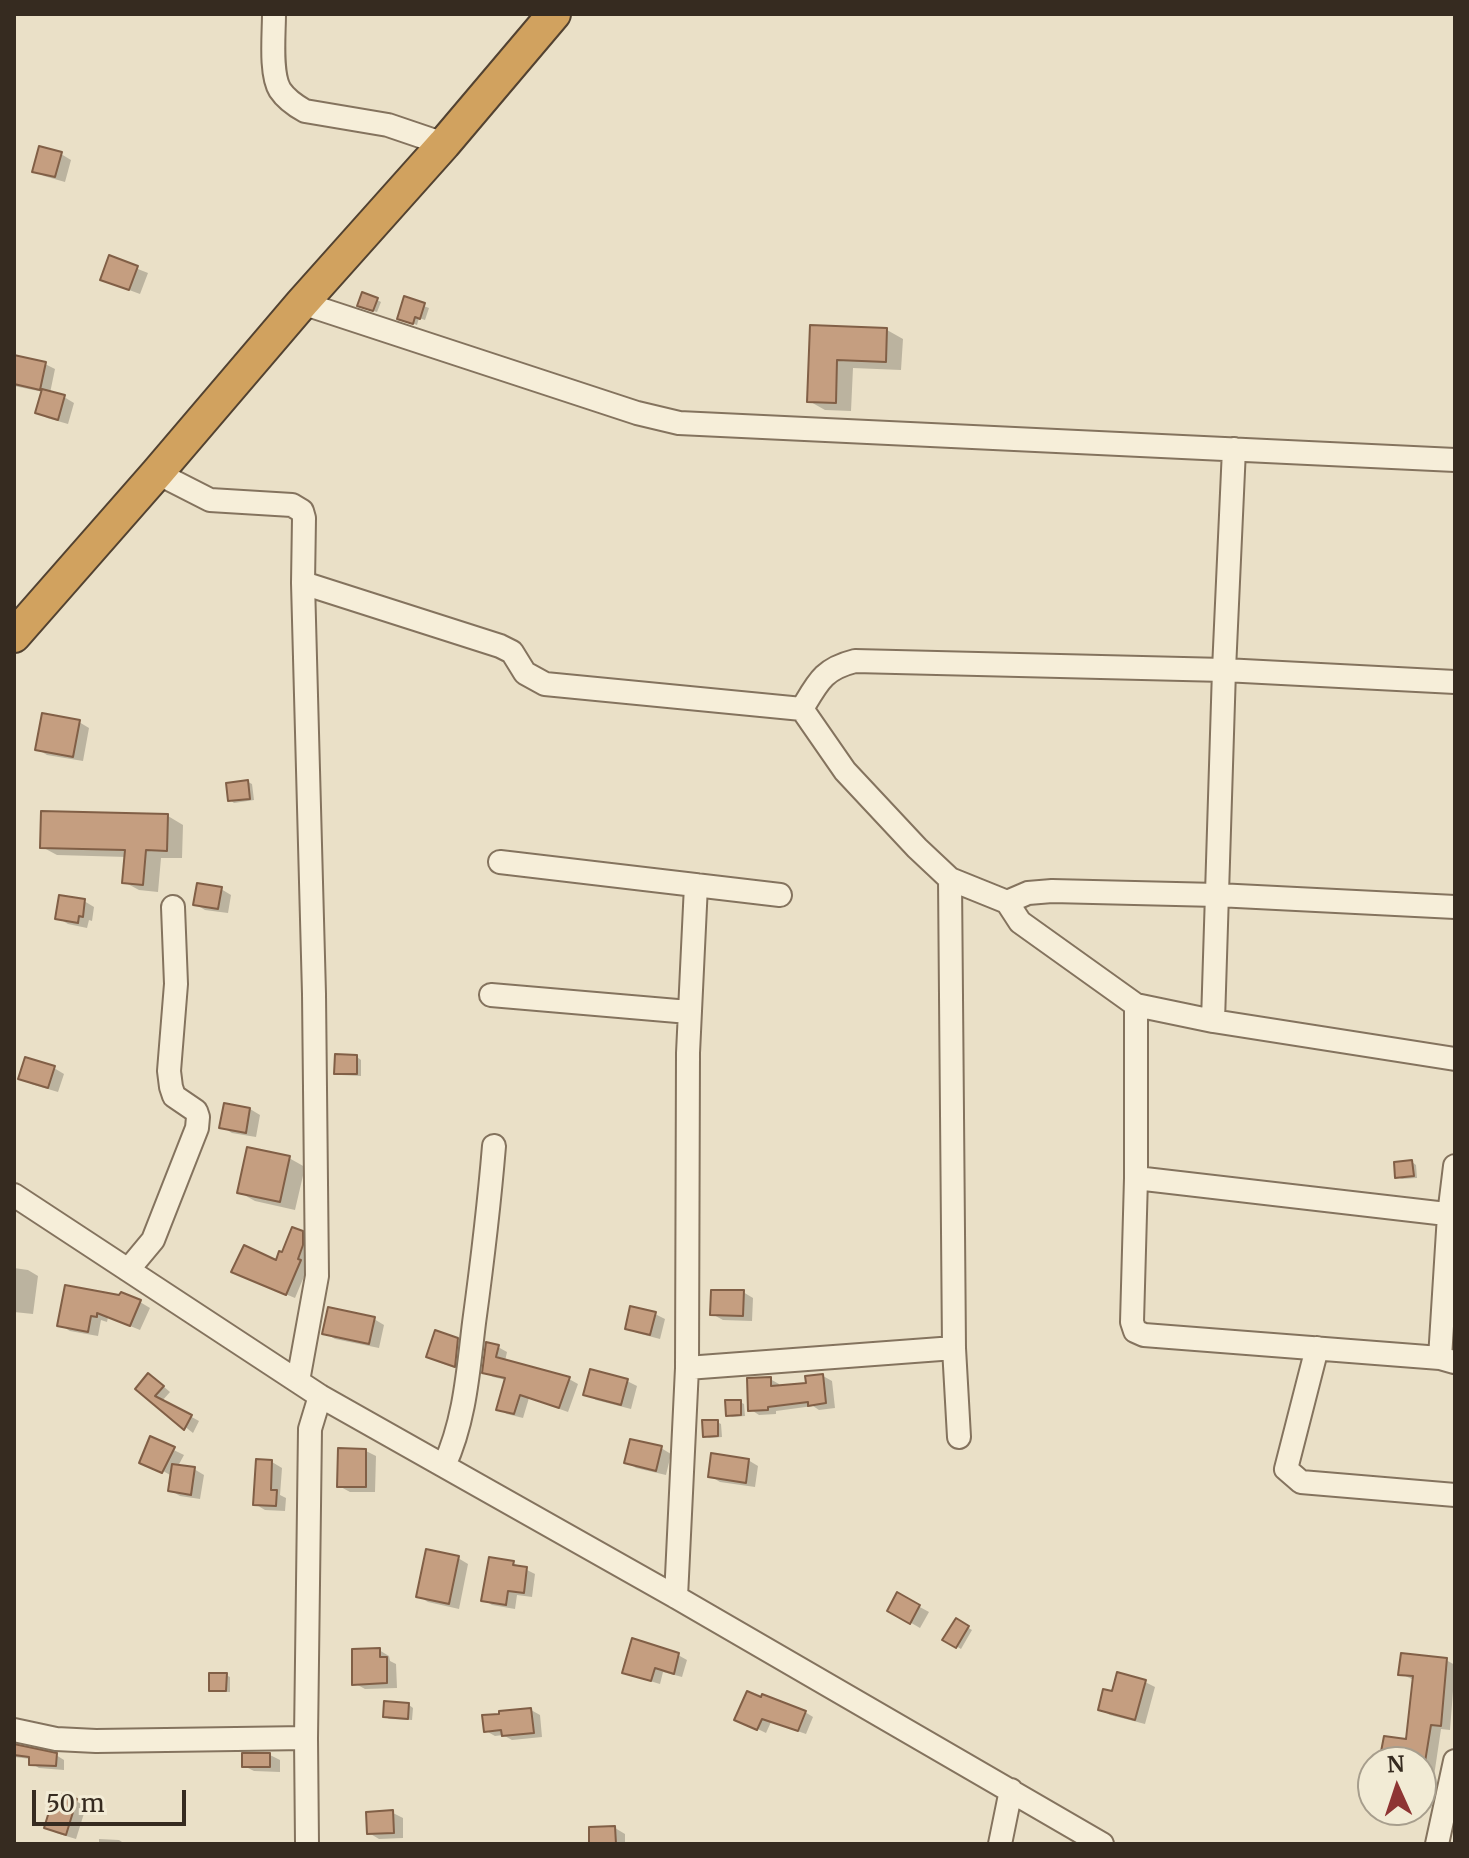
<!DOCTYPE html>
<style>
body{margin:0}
#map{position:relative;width:1469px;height:1858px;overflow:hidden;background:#eae0c7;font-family:Merriweather,serif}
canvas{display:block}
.frame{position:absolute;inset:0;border:16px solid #362b20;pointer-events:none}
.north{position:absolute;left:1357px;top:1746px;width:80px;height:80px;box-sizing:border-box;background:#f2ebd5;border:2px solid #a79e8d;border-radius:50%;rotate:357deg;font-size:22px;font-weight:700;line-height:32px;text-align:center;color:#362b20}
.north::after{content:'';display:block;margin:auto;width:28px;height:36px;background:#8e3533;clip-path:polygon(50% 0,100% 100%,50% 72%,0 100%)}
.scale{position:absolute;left:32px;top:1790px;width:154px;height:36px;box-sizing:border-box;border:4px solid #362b20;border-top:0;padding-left:10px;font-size:24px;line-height:28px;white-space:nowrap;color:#362b20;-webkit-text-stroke:6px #f2ebd5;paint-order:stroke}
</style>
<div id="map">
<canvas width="1469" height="1858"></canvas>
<div class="frame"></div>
<div class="north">N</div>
<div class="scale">50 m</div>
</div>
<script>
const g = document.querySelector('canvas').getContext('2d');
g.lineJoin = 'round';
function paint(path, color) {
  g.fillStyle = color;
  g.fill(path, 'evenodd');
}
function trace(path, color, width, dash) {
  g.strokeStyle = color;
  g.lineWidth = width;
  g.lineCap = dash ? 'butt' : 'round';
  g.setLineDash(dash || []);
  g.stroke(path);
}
const shadow = new Path2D(`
 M61,154L71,160L65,182L44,176L34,171Z
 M110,258L148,273L140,294L113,284L103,279Z
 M405,299L429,308L425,320L419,318L417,325L403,320Z
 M377,300L381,302L377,312L363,308Z
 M812,328L887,330L903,339L901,370L853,368L851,411L825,410L809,401Z
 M14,357L45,364L55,369L50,393L64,397L74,403L68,424L47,418L37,412L43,392L14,386Z
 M79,722L89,728L83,761L47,755L37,749Z
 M248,782L252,784L254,800L234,803L230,800Z
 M168,816L183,825L182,858H161L158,892L139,890L124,882L127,857L57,855L42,847Z
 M221,889L231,895L228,913L205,910L195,904Z
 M84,901L94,907L92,921L89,920L87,928L68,924L58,918Z
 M357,1057L361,1060V1076L341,1075L337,1073Z
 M54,1068L64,1074L58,1092L31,1084L21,1078Z
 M250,1109L260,1115L256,1137L232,1133L222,1127Z
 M289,1158L305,1167L295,1210L255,1201L239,1192Z
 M1412,1162L1416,1165L1417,1178L1402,1179L1397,1177Z
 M302,1233L311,1238V1251L306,1265L308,1267L295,1298L242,1276L277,1263Z
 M14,1268L28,1270L38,1276L33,1314L14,1312Z
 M67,1287L140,1302L150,1308L140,1330L108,1317L107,1322L101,1320L98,1336L70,1331L60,1325Z
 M743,1292L753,1298L752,1321L723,1320L712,1314Z
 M655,1314L665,1319L660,1339L637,1333L627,1328Z
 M374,1319L384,1325L379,1348L335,1339L325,1333Z
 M457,1340L468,1346L464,1371L438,1362L428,1356Z
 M498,1347L507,1352L505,1361L569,1379L578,1384L568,1412L529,1398L523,1418L507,1414L498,1409L506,1380L493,1377L484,1372Z
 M823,1376L832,1381L835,1408L819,1410L813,1406L776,1411V1414L759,1415L750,1409L770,1379L779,1384V1388L808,1385Z
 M156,1380L170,1392L162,1401L199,1421L193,1433L137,1389Z
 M627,1381L637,1386L631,1409L596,1400L586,1394Z
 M740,1402L744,1404L745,1416L732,1417L728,1415Z
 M717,1422L721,1424L722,1437L709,1438L705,1436Z
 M151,1439L184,1455L178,1466L194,1469L204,1475L200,1499L180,1496L170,1490L172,1476L154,1466Z
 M661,1448L671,1454L666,1475L636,1468L627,1462Z
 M366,1451L376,1456L375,1492H350L339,1486Z
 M748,1460L758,1466L755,1487L720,1482L710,1476Z
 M272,1462L282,1468L280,1495L286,1498L285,1511L265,1510L255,1504Z
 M458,1558L468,1564L459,1609L428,1602L418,1596Z
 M513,1563L535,1574L532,1597L517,1595L515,1609L492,1605L484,1600Z
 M898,1595L929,1612L920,1628L889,1610Z
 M957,1621L972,1630L961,1649L945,1639Z
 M379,1650L389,1656L390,1661L396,1664L397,1688L365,1689L354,1683Z
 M678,1655L687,1660L682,1677L663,1672L660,1684L633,1676L624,1672Z
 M1446,1660L1455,1665L1450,1730L1441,1729L1434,1776L1421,1774V1762H1381L1408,1742L1414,1680L1401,1674Z
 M226,1675L230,1677V1692H216L211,1690Z
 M1145,1682L1155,1687L1145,1724L1110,1715L1100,1709Z
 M409,1705L413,1708L412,1720L389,1719L385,1716Z
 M531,1710L540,1715L542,1737L512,1740L503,1735L495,1736L486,1731Z
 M805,1712L813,1717L806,1734L771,1722L766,1733L737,1719Z
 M14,1746L56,1755L64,1760V1770L39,1768L31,1763V1759L14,1757Z
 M270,1755L280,1760V1772L254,1771L244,1766Z
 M76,1801L86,1807L76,1839L56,1833L46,1827Z
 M393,1813L403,1818V1838L379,1839L369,1833Z
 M615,1828L625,1834V1844H591Z
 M99,1839L119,1840L125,1844H99Z`);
const building = new Path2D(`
 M39,146L62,152L55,177L32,172Z
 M109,255L138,266L129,290L100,280Z
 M362,292L378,298L373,311L357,306Z
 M404,296L425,303L420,319L415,317L413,324L397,319Z
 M810,325L887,328L886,362L837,360L836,403L807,402Z
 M14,355L46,362L40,390L14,384Z
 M42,389L65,395L58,420L35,413Z
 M42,713L80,720L73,757L35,750Z
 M248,780L250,799L228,801L226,783Z
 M41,811L168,814L167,851L146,850L143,885L122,883L125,850L40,848Z
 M197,883L222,887L218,909L193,905Z
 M59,895L85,899L83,917L79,916L78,923L55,919Z
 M335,1054L357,1055V1074H334Z
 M25,1057L55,1066L48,1088L18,1079Z
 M224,1103L250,1108L246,1133L219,1128Z
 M247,1147L290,1156L280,1202L237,1193Z
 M1412,1160L1414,1176L1395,1178L1394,1162Z
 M292,1227L303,1231V1245L298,1259L301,1260L286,1295L231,1272L244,1245L276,1260L279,1251L282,1252Z
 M65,1285L119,1295L121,1292L141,1300L130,1326L97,1313V1317L91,1316L88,1332L57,1326Z
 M711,1290H744L743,1316L710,1315Z
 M630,1306L656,1312L650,1335L625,1329Z
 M328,1307L375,1317L369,1344L322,1334Z
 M435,1330L458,1338L455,1367L426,1357Z
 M486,1342L499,1345L496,1357L570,1377L559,1408L520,1395L514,1414L496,1410L505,1378L482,1373Z
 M590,1369L628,1379L621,1405L583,1395Z
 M148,1373L164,1386L155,1396L192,1415L184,1430L135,1389Z
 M823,1374L826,1403L808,1406V1402L768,1407V1410L748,1411L747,1378L771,1377V1386L806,1383L805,1376Z
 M725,1400H741V1415L726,1416Z
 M702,1420H718V1436L703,1437Z
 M150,1436L175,1447L162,1473L139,1463Z
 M630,1439L662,1446L656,1471L624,1463Z
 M338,1448L366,1449V1487H337Z
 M711,1453L749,1459L746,1483L708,1477Z
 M256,1459L272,1460L271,1490H277L276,1506L253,1505Z
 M172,1464L195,1467L191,1495L168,1491Z
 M426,1549L459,1556L449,1604L416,1597Z
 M489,1557L514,1561L513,1565L527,1567L524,1593L508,1591L506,1605L481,1601Z
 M897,1592L920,1605L910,1624L887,1611Z
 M956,1618L969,1626L956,1648L942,1640Z
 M632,1638L679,1653L674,1674L655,1668L651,1681L622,1673Z
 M380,1648V1657H387V1683L352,1685V1649Z
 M1401,1653L1447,1658L1441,1726L1431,1725L1425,1762H1379L1384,1736L1406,1739L1413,1676L1398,1675Z
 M1117,1672L1146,1680L1135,1720L1098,1710L1103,1689L1112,1691Z
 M209,1673H227L226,1691H209Z
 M747,1691L761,1697L762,1694L806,1711L798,1731L762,1719L757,1730L734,1720Z
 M384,1701L409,1703L408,1719L383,1717Z
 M531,1708L534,1733L502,1736L501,1730L484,1732L482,1715L499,1714V1711Z
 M14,1744L57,1753L56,1766L29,1765V1757L14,1755Z
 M242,1753H270V1767H242Z
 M55,1792L77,1799L66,1835L44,1828Z
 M393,1810L394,1833L367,1834L366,1812Z
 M615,1826L616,1844H589V1827Z`);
const minor = new Path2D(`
 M274,14C274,34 270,74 280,90C286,99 296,106 305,111L388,125L444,144
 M302,303L637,413L679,423L1455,460
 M157,473L210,500L292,505L302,511L304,518L303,583L314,994L317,1276L298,1381
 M303,583L500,646L512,652L525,673L545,684L802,709
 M1455,682L1224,670L855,661C823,669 818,682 802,709L845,771L917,848L950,879L1007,902L1020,922L1136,1005L1213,1021L1455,1059
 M500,862L780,895
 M950,879L954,1348L959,1437
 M1007,902L1028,893L1052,891L1217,895L1455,907
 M491,995L689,1012
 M1136,1005V1178L1132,1322L1135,1331L1144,1335L1440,1358
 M1213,1021L1224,670L1234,449
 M1136,1178L1455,1215
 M14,1195L320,1396L676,1597L1102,1844
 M128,1270L153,1240L197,1128L198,1117L196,1111L174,1096L171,1087L169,1071L176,984L173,907
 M1317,1348L1286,1469L1301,1482L1455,1495
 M1454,1362L1440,1358L1449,1215L1455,1166
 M687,1368L954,1348
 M444,1466C465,1420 468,1372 474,1323C482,1264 489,1206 494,1146
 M676,1597L687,1368L688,1053L696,885
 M14,1730L56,1739L96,1741L306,1738
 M307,1844L306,1738L310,1429L320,1396
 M1000,1844L1011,1790
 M1437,1844L1455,1761`);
const highway = new Path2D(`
 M14,636L157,473L302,303L444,144L554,14`);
paint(shadow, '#0003');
paint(building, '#c59e80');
trace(building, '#815f46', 2);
trace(minor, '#84735e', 26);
trace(highway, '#524231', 36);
trace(minor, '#f6eed9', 22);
trace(highway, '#d1a25f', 32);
</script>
